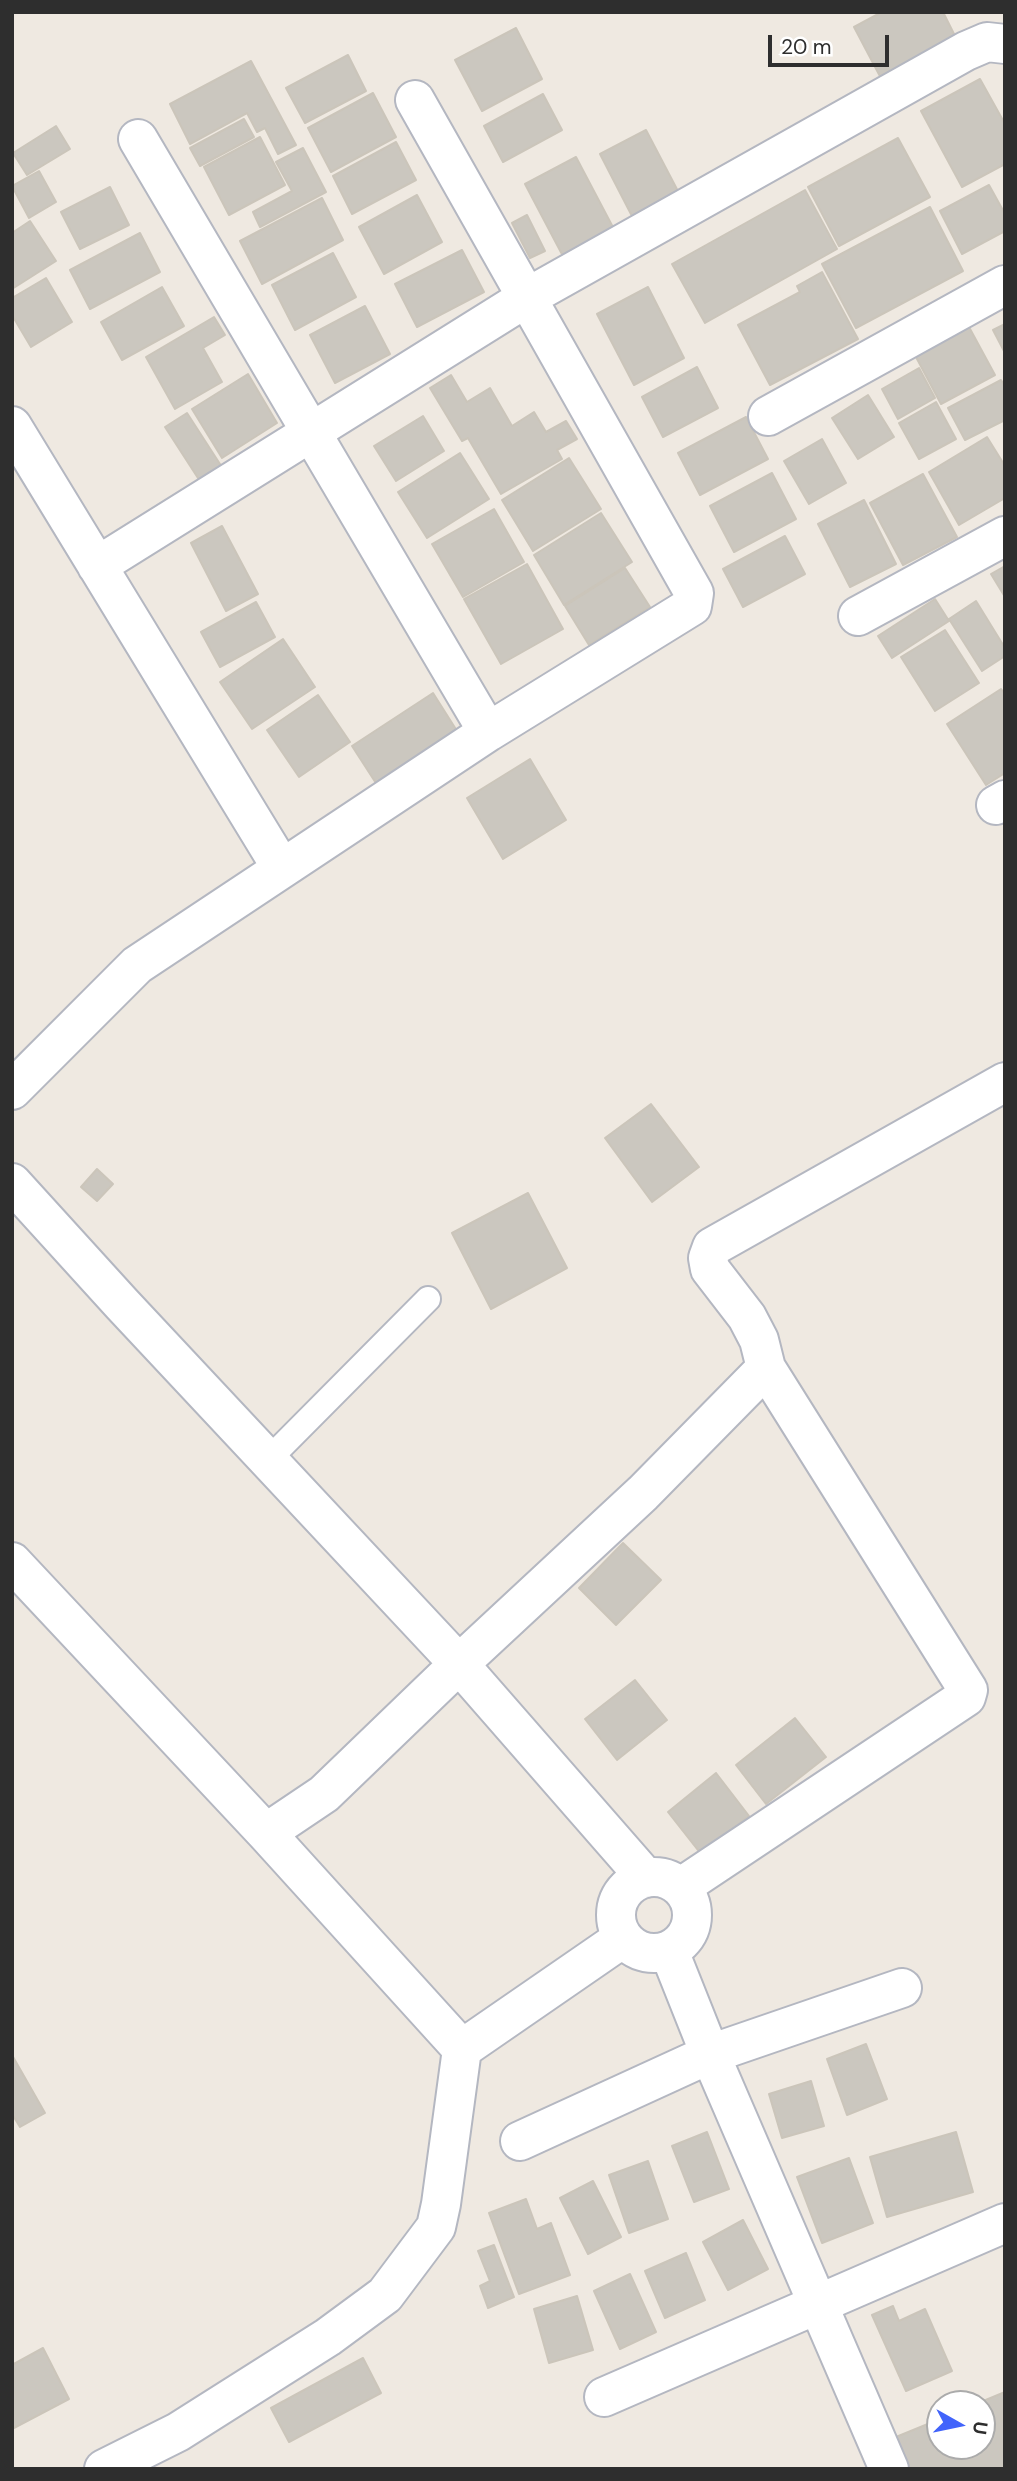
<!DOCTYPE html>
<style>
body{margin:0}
#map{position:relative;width:1017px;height:2481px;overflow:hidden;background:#efe9e1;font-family:"DM Sans",sans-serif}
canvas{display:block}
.frame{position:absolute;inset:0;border:14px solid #2e2e2e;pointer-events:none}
.north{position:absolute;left:926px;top:2390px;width:70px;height:70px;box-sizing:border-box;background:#fff;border:2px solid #ababab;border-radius:50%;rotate:99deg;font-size:19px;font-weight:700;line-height:28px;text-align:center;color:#2e2e2e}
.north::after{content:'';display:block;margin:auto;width:24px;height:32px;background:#4264fb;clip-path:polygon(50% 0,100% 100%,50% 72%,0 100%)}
.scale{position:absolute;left:768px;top:35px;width:121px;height:32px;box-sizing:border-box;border:4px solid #2e2e2e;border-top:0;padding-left:9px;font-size:21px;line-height:24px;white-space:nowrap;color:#2e2e2e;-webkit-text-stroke:5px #fff;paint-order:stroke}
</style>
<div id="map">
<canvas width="1017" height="2481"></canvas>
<div class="frame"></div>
<div class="north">U</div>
<div class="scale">20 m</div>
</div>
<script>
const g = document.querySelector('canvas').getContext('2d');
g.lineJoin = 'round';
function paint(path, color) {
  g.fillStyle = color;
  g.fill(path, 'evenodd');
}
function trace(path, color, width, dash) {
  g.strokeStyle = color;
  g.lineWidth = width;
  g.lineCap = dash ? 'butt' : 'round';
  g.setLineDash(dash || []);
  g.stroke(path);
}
const building = new Path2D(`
 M882,12H943L958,42L883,82L854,27Z
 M516,28L542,79L482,111L455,60Z
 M348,55L366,91L305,123L286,88Z
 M251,61L296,145L278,154L265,128L257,132L247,113L190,144L170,104Z
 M980,79L1005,124V164L962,187L921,111Z
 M373,93L396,137L331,172L308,128Z
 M543,94L562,130L503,162L484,126Z
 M244,119L254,137L200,166L190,148Z
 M56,126L70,149L27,175L13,153Z
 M646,130L680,195L634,220L600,154Z
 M260,137L285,185L229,215L204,167Z
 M898,138L930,197L839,246L808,187Z
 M396,142L416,180L352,214L333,176Z
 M303,148L326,192L260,227L253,212L292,191L276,162Z
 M576,157L616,233L565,260L525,184Z
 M39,171L56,202L29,218L12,186Z
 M989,185L1005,214V231L962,254L940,211Z
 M110,187L129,225L80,249L61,212Z
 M805,190L837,249L705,323L672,264Z
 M417,195L442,242L384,274L359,227Z
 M322,198L343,240L262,284L240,241Z
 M930,207L963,271L856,328L822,264Z
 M527,215L545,251L530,258L512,223Z
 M30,221L56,261L12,289V233Z
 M140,233L160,272L90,309L70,270Z
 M462,250L484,292L417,327L395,284Z
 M333,253L356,297L295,330L272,285Z
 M822,272L858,339L770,385L738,325L800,292L797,286Z
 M46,278L72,322L31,347L12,315V298Z
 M162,287L184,326L122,360L101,322Z
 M648,287L684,358L634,385L597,314Z
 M365,306L390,354L335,383L310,335Z
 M214,317L225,335L203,348L222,382L175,409L146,357Z
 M1005,324V353L993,330Z
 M969,327L995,375L941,404L916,357Z
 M697,367L718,408L663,437L642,397Z
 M919,368L935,398L898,419L882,389Z
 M248,374L277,423L222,458L192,409Z
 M451,375L467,402L490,388L512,426L534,412L546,432L566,421L577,439L557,450L562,459L501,494L468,438L462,441L430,388Z
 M1001,380L1005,386V420L965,440L948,408Z
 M868,395L894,437L858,459L832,418Z
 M936,402L956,439L919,459L899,423Z
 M187,413L229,478L207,492L165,427Z
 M423,416L444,451L396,481L374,446Z
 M746,417L768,459L700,495L678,453Z
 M987,437L1005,466V498L959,525L929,472Z
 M822,439L846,483L809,504L784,461Z
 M460,453L489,499L427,538L398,492Z
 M569,458L601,509L533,551L502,500Z
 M772,473L796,519L734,552L710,506Z
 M923,474L957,537L903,565L870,503Z
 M864,500L896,564L850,587L818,524Z
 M494,509L524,562L463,597L432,544Z
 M601,513L632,562L564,605L534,555Z
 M222,526L258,594L226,611L191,543Z
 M785,536L805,574L743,607L723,569Z
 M527,564L563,629L501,664L464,599Z
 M1005,566V597L991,574Z
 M625,568L650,607L589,645L565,606Z
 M935,599L949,621L892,658L878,636Z
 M976,601L1005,648V656L982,671L949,619Z
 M256,602L275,637L220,667L201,632Z
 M945,630L979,683L935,711L901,657Z
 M283,639L315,687L252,729L220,682Z
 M1001,689L1005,694V773L986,785L947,724Z
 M433,693L464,742L383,794L352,746Z
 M318,695L350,742L299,777L267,730Z
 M530,759L566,820L503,859L467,798Z
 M651,1104L699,1167L652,1202L605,1138Z
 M97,1169L113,1184L97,1201L81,1187Z
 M528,1193L567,1268L491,1309L452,1233Z
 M623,1543L661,1580L616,1625L579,1588Z
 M635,1680L667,1720L617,1760L585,1719Z
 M795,1718L826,1757L766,1804L736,1765Z
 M716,1773L749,1816L701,1854L668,1812Z
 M866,2044L887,2099L847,2115L827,2059Z
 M12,2055L45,2113L20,2127L12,2114Z
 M811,2081L824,2126L782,2138L769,2094Z
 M707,2132L729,2189L694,2202L672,2146Z
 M956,2132L973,2192L887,2217L870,2157Z
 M849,2158L873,2223L822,2243L797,2177Z
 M648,2161L668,2219L629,2233L609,2175Z
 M593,2181L621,2237L588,2254L560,2198Z
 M526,2199L537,2229L551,2223L570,2275L519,2294L489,2213Z
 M743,2220L768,2269L728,2290L703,2242Z
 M494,2245L514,2297L488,2308L480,2286L490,2281L478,2251Z
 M686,2253L705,2300L665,2318L645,2271Z
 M630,2274L656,2332L620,2349L594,2291Z
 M577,2296L593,2350L549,2363L534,2309Z
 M893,2306L899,2321L925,2309L952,2371L906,2391L872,2315Z
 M43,2348L69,2399L12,2429V2365Z
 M363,2358L381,2393L289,2442L271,2408Z
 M1005,2392V2469H909L896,2437L940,2419V2446H982V2404H976Z`);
const service = new Path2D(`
 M268,1460L428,1299`);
const minor = new Path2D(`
 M138,139L488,732
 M768,416L1005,285
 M12,426L281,867
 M97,566L526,298L966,51L987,42L1005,44
 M858,616L1005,536
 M996,805L1005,800
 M12,1090L137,965L488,732L692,606L694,593L415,100
 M12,1183L122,1304L459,1664L646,1878
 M12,1562L266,1833L462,2049L623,1938
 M266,1833L324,1794L459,1664L643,1493L766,1368
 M616 1915a38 38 0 1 1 76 0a38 38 0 1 1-76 0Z
 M681,1887L966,1697L968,1690L766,1368L759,1340L747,1317L710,1269L708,1258L712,1247L1005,1082
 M669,1951L710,2054L889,2469
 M520,2141L710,2054L902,1988
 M604,2397L1005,2223
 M104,2469L178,2432L328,2337L385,2295L436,2227L441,2204L462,2049`);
paint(building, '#cbc7bf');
trace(building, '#cbc5ba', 2);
trace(service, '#b4b7c1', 28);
trace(minor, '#b4b7c1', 42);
trace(service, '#fff', 24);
trace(minor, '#fff', 38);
</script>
